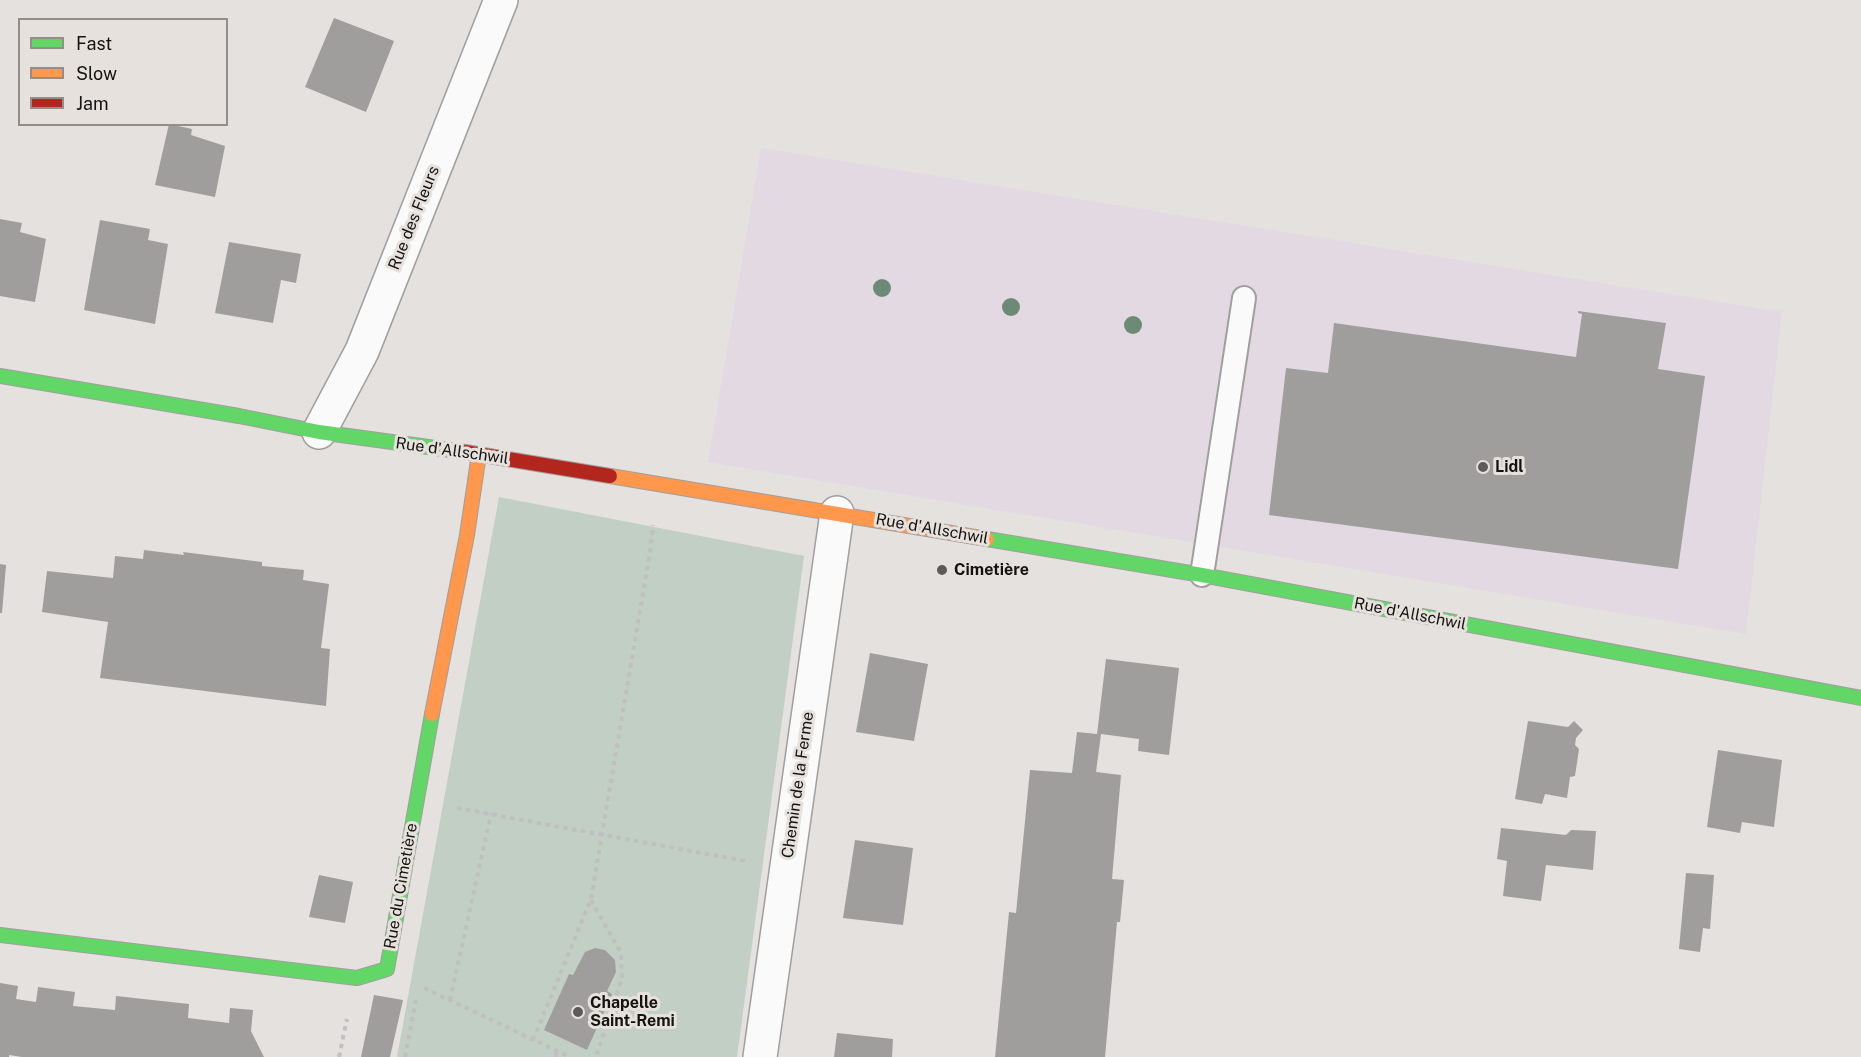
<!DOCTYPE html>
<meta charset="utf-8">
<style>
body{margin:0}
#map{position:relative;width:1861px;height:1057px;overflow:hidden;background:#e4e1df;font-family:"Public Sans",sans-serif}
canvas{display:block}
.legend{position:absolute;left:18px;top:18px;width:210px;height:108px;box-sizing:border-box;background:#e6e1dd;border:2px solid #928f8b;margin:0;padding:8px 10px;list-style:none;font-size:18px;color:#151311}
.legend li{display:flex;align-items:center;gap:12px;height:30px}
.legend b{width:30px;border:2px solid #928f8b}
</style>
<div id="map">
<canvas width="1861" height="1057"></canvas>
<ul class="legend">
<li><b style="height:8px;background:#63d668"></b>Fast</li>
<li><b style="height:8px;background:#ff974d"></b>Slow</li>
<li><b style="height:8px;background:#b3261e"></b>Jam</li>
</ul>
</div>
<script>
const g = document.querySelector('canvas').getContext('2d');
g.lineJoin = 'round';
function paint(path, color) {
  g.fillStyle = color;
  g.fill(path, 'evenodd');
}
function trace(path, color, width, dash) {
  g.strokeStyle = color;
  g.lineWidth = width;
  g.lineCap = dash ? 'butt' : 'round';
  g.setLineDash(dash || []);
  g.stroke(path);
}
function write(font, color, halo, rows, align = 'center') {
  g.font = font + ' "Public Sans",sans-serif';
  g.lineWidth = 6;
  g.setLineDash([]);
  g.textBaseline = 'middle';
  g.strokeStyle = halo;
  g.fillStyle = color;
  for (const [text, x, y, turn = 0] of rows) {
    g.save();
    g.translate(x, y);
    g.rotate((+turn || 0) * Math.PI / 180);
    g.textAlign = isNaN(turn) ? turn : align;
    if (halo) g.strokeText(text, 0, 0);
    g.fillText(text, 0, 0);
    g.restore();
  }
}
const commercial = new Path2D(`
 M761,148L1782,312L1746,634L708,462Z`);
const green = new Path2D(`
 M499,497L804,556L737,1057H397Z`);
const building = new Path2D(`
 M334,18L394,41L366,112L305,87Z
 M169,124L192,129L191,135L225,146L215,197L155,185Z
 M0,219L22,223L20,232L46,239L35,302L0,296Z
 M100,220L150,229L148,240L168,244L155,324L84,310Z
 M229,242L301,254L296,283L281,280L273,323L215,313Z
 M1578,311L1666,323L1658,369L1705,376L1678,569L1269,515L1286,368L1328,373L1334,323L1576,357L1582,314L1578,313Z
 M144,550L184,555L183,552L262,562V566L304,570L303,580L329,584L321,648L330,649L326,706L100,678L108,622L42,612L47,571L113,578L115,556L143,559Z
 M0,564L6,565L2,613H0Z
 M870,653L928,664L914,741L856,732Z
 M1106,659L1179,668L1169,755L1138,751L1139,739L1101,734L1096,772L1121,775L1112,879L1124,880L1120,922H1117L1105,1057H995L1009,912L1016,913L1030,770L1072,773L1077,732L1097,734Z
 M1528,721L1568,727L1574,721L1583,730L1576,738L1575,745L1579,749L1575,776L1570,777L1567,798L1545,794L1542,804L1515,799Z
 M1718,750L1782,760L1774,827L1742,822L1740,833L1707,827Z
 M1501,828L1566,835L1571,830L1596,831L1593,870L1546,865L1541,901L1503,896L1507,861L1497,859Z
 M855,840L913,848L903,925L843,918Z
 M1686,873L1714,875L1710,929L1703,928L1700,952L1679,949Z
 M319,875L353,882L345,923L309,917Z
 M595,948L605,950L615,960L616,972L607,991L612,994L587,1050L544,1030L569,974L573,975L585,952Z
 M0,983L18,986L16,999L36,1002L38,987L75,992L73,1006L115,1010L116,996L180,1003L189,1004L188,1018L229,1023L230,1008L253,1010L251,1031L264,1057H22L9,1055V1057H0Z
 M374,995L403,1000L390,1057H361Z
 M837,1033L893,1039L892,1057H834Z`);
const path = new Path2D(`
 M457,808L745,861
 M591,900L621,953L622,978L596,1057
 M424,988L570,1057
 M450,1000L491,814
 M533,1040L591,899L651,546L653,525
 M339,1057L347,1019
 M405,1057L416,1000
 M556,1057L557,1051`);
const lane = new Path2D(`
 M1202,575L1244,298`);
const street = new Path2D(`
 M319,432L362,351L501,0
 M760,1057L837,513`);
const fast = new Path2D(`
 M0,376L239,416L319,432L465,452
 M987,539L1202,575L1861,698
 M0,935L357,978L387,969L432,714`);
const slow = new Path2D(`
 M610,476L987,539
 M432,714L467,535L479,454`);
const jam = new Path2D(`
 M465,452L610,476`);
const trees = [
 [882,288],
 [1011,307],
 [1133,325]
];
const markers = [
 [1483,467,6,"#5d5b59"],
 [942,570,6,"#5d5b59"],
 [578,1012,6,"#5d5b59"]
];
const streetNames = [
 ["Rue des Fleurs",414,218,-68],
 ["Rue d'Allschwil",452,451,8],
 ["Rue d'Allschwil",932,529,10],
 ["Rue d'Allschwil",1410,614,11],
 ["Chemin de la Ferme",798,785,-82],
 ["Rue du Cimetière",401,886,-80]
];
const poiNames = [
 ["Lidl",1495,467],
 ["Cimetière",954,570],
 ["Chapelle",590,1003],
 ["Saint-Remi",590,1021]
];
paint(commercial, '#e3d9e2');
paint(green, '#c2cfc4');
paint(building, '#a09e9c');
trace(lane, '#a19f9e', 26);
trace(street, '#a19f9e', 36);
trace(fast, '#a19f9e', 16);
trace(slow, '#a19f9e', 16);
trace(jam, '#a19f9e', 16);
trace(path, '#c1c0bf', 4, [4.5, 4.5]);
trace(lane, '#fbfafa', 22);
trace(street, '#fbfafa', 33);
trace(fast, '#63d668', 14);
trace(slow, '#ff974d', 14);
trace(jam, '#b3261e', 14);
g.fillStyle = '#6d8a77';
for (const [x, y] of trees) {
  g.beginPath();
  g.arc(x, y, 9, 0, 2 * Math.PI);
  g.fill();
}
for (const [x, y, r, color] of markers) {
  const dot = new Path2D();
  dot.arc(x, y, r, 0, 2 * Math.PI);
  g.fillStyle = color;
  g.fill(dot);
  trace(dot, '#e6e1dd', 2);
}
write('16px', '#151311', '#e6e1dd', streetNames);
write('bold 16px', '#151311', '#e6e1dd', poiNames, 'left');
</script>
